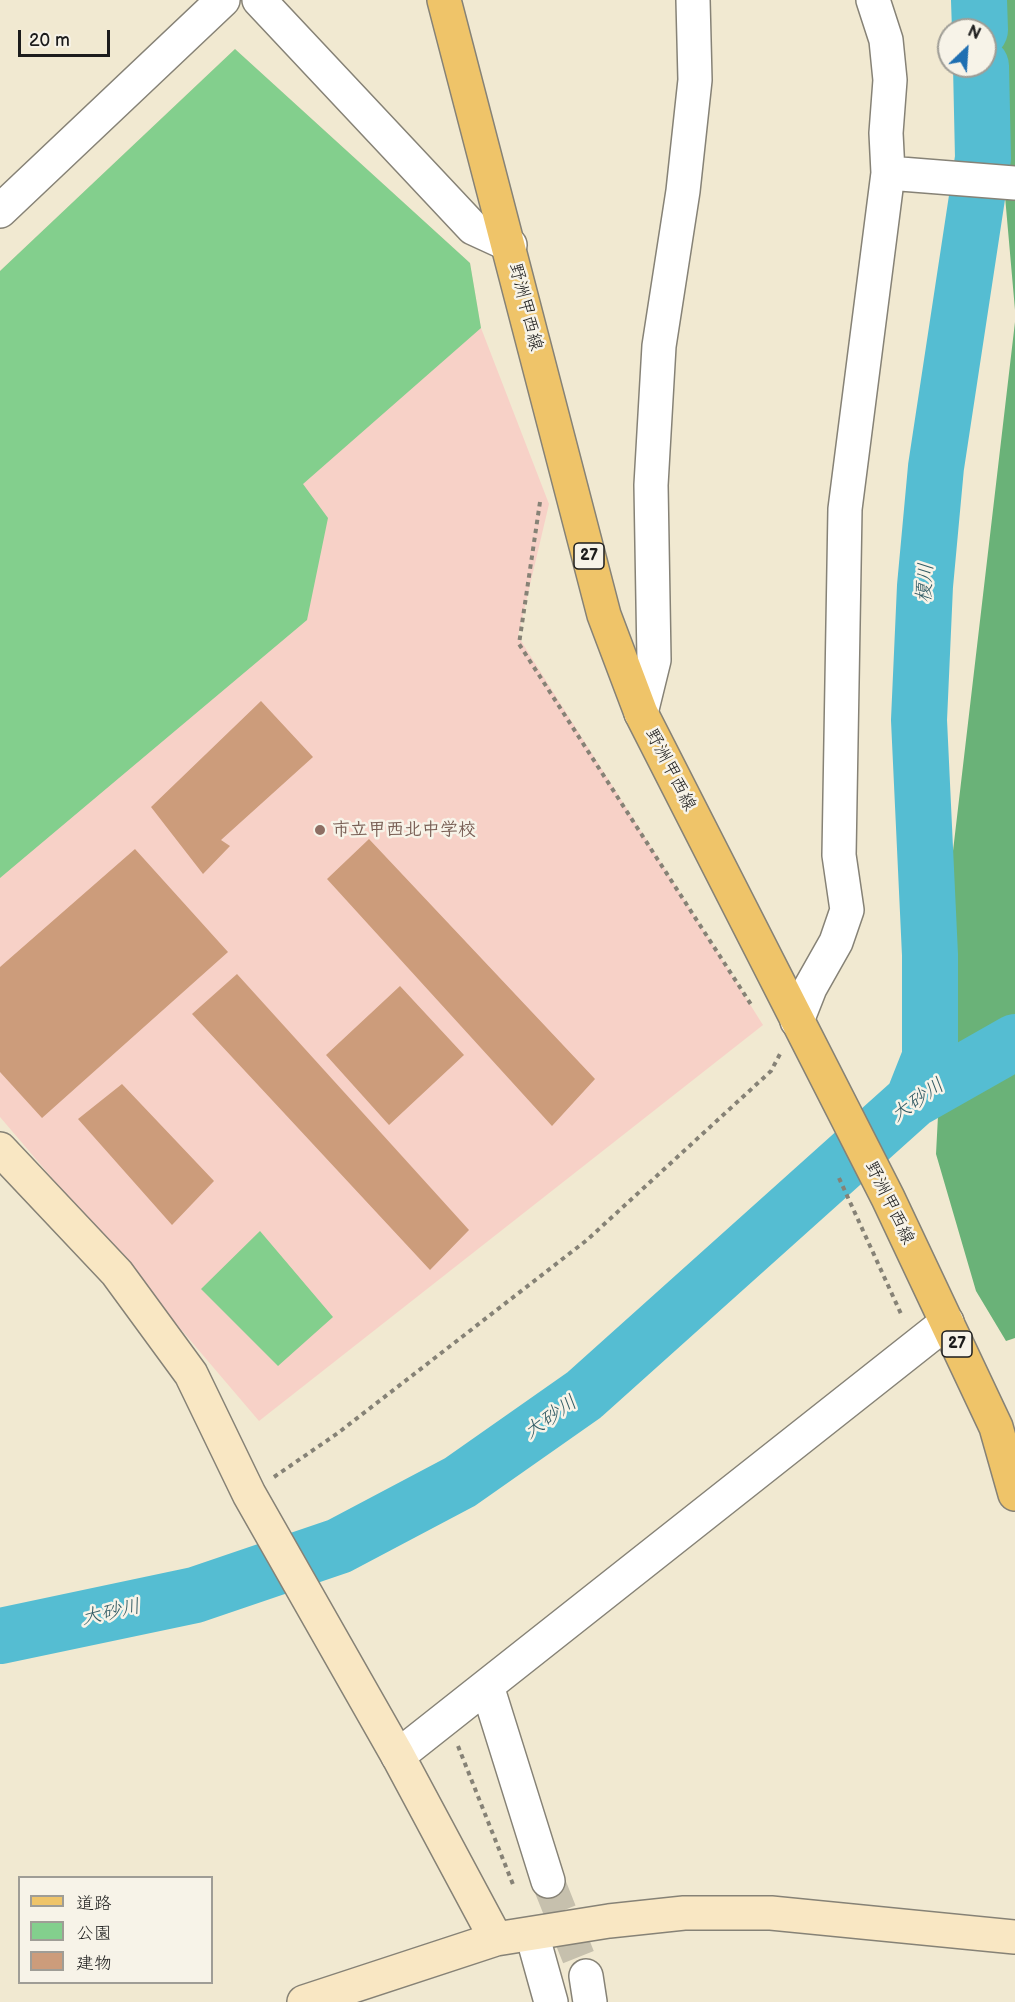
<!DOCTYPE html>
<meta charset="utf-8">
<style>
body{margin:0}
#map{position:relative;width:1015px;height:2002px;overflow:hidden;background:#f1e9d1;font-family:"Balsamiq Sans","Klee One",sans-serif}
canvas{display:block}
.legend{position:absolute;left:18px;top:1876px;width:195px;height:108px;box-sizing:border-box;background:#f7f3e8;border:2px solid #9f9d96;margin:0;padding:8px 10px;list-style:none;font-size:18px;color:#1c1c1c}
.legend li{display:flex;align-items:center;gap:12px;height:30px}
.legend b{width:30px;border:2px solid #9f9d96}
.north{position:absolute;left:937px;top:18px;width:60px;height:60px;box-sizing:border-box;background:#f7f3e8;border:2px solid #9f9d96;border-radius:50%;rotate:25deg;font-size:16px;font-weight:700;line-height:24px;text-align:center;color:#1c1c1c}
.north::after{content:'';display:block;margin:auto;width:21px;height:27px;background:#1f6fb2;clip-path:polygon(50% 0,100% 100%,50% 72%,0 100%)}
.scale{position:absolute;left:18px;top:30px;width:92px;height:27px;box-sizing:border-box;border:3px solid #1c1c1c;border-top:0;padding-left:8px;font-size:18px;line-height:21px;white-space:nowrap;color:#1c1c1c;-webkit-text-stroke:4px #f7f3e8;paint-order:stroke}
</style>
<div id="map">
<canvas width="1015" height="2002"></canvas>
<ul class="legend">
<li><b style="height:8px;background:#efc469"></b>道路</li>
<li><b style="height:16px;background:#83cf8d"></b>公園</li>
<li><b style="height:16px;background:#cc9c7b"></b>建物</li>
</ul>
<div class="north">N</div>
<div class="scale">20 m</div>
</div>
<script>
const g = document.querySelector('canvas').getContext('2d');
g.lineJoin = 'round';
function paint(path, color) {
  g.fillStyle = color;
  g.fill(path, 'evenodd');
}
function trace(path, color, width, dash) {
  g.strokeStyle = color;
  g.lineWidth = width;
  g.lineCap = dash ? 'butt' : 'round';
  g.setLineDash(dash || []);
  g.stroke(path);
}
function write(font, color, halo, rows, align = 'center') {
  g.font = font + ' "Balsamiq Sans","Klee One",sans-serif';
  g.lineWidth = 5;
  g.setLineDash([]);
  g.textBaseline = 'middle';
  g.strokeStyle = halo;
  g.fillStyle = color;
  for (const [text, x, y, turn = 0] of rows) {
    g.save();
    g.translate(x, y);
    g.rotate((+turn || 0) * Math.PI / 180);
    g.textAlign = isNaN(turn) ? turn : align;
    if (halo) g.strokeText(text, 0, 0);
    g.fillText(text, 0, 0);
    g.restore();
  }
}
const built = new Path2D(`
 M235,49L470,263L481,328L549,504L518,636L763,1025L259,1421L0,1117V271Z`);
const green = new Path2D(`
 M235,49L470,263L481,328L303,484L328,518L307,620L0,878V271Z
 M260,1231L333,1317L278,1366L201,1289Z`);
const forest = new Path2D(`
 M981,0H1015V310L997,105Z
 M1015,322V1338L1006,1341L976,1291L936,1154L951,868Z`);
const river = new Path2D(`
 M979,0L980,30
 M913,1100L930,1057V955L919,720L925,586L936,467L983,158L981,66
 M0,1636L195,1595L339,1546L460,1482L584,1395L913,1100L1015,1042`);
const building = new Path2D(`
 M261,701L313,757L221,840L230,846L203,874L151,807Z
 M369,839L595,1079L552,1126L327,879Z
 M135,849L228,952L42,1118L0,1072V967Z
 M237,974L469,1230L430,1270L192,1014Z
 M400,986L464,1055L389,1125L326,1055Z
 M122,1084L214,1181L172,1225L78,1119Z`);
const streetTunnel = new Path2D(`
 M548,1881L586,1976`);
const path = new Path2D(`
 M540,502L519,644L752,1006
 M839,1178L902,1316
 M274,1477L338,1433L587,1240L771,1071L780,1054
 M458,1746L514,1887`);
const street = new Path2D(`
 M259,0L473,228L510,245
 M873,0L886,40L890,80L886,133L888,173
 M0,211L223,0
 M641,713L654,660L651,485L659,346L683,191L695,80L693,0
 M797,1021L810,988L836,942L847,910L839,855L845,509L888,173L1015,183
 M487,1686L548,1881
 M398,1756L947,1322
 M532,1934L551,2002
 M586,1976L590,2002`);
const secondary = new Path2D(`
 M0,1149L117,1273L191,1374L249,1494L398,1756L496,1939
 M304,2002L496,1939L609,1921L684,1913H771L1015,1937`);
const primary = new Path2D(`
 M444,0L604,615L641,713L888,1198L996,1427L1015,1494`);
const markers = [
 [320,830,6,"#8d6e63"]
];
const shields = [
 [589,556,30],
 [957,1344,30]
];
const shieldNames = [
 ["27",589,556],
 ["27",957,1344]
];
const streetNames = [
 ["野洲甲西線",525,307,76],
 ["野洲甲西線",670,770,63],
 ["野洲甲西線",889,1203,64]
];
const educationNames = [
 ["市立甲西北中学校",332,830]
];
const waterNames = [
 ["榎川",926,583,-86],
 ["大砂川",918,1101,-35],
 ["大砂川",551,1418,-35],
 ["大砂川",111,1613,-12]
];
paint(built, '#f7d1c7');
paint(green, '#83cf8d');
paint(forest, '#6ab278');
trace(river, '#55bdd2', 56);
paint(building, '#cc9c7b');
trace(streetTunnel, '#c6c0ad', 33, [33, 16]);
trace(street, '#868276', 36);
trace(secondary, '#868276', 36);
trace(primary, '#868276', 36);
trace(path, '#868276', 4, [4.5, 4.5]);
trace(street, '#fff', 33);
trace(secondary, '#f9e7c3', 33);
trace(primary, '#efc469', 33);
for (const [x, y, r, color] of markers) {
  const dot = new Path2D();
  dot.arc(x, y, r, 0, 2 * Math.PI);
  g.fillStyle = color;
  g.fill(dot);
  trace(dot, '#f7f3e8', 2);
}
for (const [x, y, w] of shields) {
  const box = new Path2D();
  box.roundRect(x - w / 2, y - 13, w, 26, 4.5);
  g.fillStyle = '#f7f3e8';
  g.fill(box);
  trace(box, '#1c1c1c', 1.5);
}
write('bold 16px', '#1c1c1c', null, shieldNames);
write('18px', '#1c1c1c', '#f7f3e8', streetNames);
write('bold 18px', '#785e54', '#f7f3e8', educationNames, 'left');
write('italic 20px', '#335c65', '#f7f3e8', waterNames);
</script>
